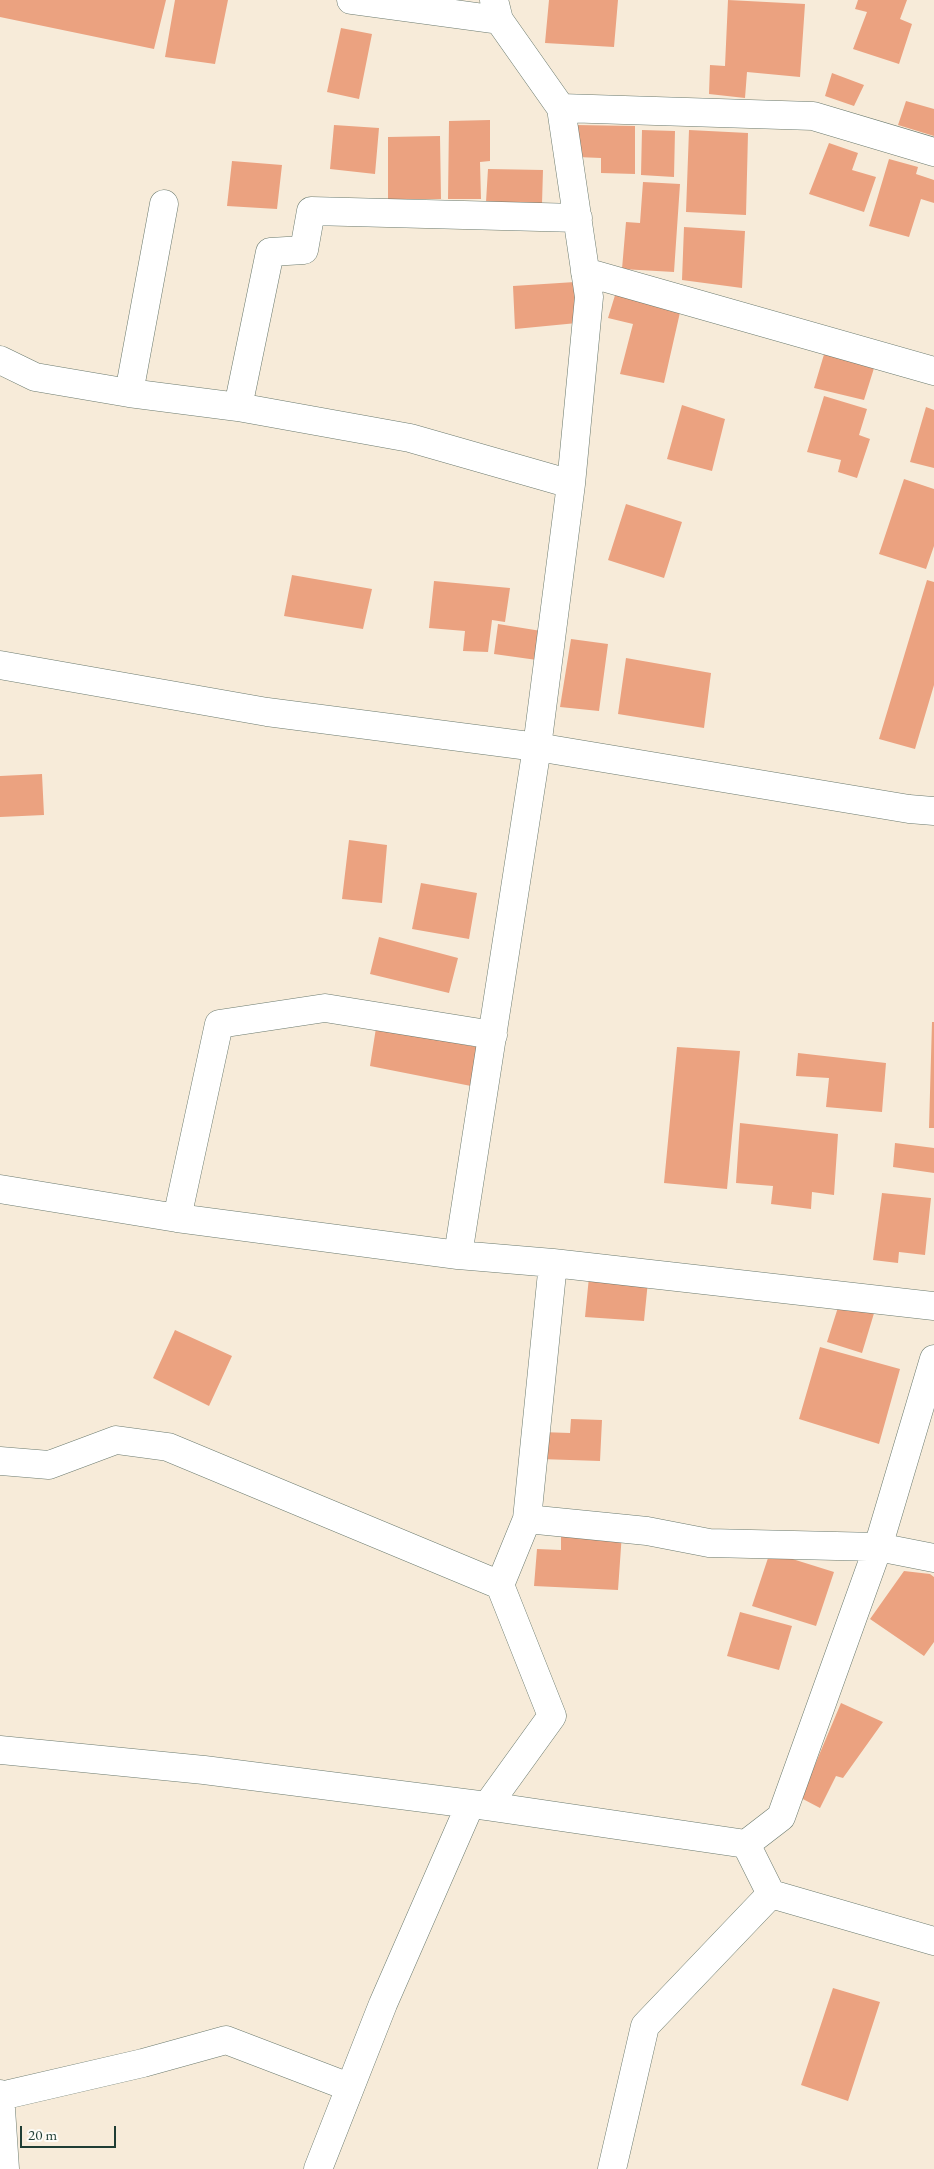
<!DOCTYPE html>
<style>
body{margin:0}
#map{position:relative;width:934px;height:2169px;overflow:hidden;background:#f7ebd9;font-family:"EB Garamond",serif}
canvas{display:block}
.scale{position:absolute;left:20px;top:2126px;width:96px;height:22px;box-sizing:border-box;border:2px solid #1f3d34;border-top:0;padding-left:6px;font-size:15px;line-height:18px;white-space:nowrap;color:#1f3d34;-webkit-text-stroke:4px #fdfcf7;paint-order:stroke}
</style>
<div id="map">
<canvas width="934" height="2169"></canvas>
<div class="scale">20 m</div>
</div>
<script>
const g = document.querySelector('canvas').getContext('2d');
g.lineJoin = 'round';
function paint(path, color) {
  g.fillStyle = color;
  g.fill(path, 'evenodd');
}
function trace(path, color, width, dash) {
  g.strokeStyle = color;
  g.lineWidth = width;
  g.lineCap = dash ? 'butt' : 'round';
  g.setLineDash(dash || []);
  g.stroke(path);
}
const building = new Path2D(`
 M0,0H166L154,49L0,17Z
 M175,0H228L215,64L165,57Z
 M549,0H618L614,47L545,43Z
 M728,0L805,4L800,77L747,72L745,98L709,94L710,65L725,66Z
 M858,0H907L900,19L912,24L899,64L853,49L867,12L855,9Z
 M341,28L372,34L359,99L327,92Z
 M832,73L864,85L854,106L825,96Z
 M906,101L934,109V136L898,125Z
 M490,120V161L480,162L481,199H448L449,121Z
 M334,125L379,128L375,174L330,169Z
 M576,125L635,126V174L601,173V158L577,157Z
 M642,130L675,131L674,177L641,175Z
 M689,130L748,133L746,215L686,212Z
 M440,136L441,199H388V137Z
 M829,143L858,153L852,170L876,177L864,212L809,194Z
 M889,159L918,167L916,174L934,180V203L921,199L909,237L869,226Z
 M232,161L282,165L277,209L227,206Z
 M488,169L543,170L542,204L486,202Z
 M643,182L680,184L674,272L622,269L626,222L640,223Z
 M684,227L745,231L742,288L682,280Z
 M575,282L577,323L515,329L513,286Z
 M616,292L681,308L664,383L620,374L633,324L608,318Z
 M825,351L875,365L864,400L814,388Z
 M824,396L867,409L859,435L870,439L857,478L838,472L841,460L807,452Z
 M682,405L725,419L712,471L667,459Z
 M926,407L934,410V468L910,462Z
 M904,479L934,489V546L926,569L879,554Z
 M626,504L682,522L664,578L608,560Z
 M292,575L372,589L363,629L284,616Z
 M927,580L934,582V685L915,749L879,739Z
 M434,581L510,588L505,622L492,620L488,652L463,651L465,631L429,628Z
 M498,624L541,631L537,660L494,654Z
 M571,639L608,644L599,711L560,707Z
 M626,658L711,673L704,728L618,714Z
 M42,774L44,815L0,817V776Z
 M349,840L387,845L382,903L342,899Z
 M421,883L477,893L469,939L412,929Z
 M379,937L458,958L449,993L370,974Z
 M932,1022H934V1128H929Z
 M376,1028L477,1047L471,1086L370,1066Z
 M677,1047L740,1051L727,1189L664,1183Z
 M798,1053L886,1063L882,1112L826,1107L829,1078L796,1076Z
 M740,1123L838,1134L834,1195L812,1192L811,1209L771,1204L773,1186L736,1183Z
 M895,1143L934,1148V1173L893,1167Z
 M882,1193L931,1198L925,1255L899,1252L898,1263L873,1260Z
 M589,1277L648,1281L644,1321L585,1317Z
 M840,1301L875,1310L862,1353L827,1342Z
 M175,1330L232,1356L209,1406L153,1378Z
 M820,1347L900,1369L879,1444L799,1419Z
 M571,1419L602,1420L600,1461L540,1459L541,1432L570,1433Z
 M561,1530L622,1533L618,1590L534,1586L537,1549L561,1550Z
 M770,1552L834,1572L816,1626L752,1606Z
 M904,1571L930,1574L934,1577V1642L924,1656L870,1619Z
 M740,1612L792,1626L779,1670L727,1656Z
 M841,1703L883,1722L843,1778L836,1776L820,1808L801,1798Z
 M833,1988L880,2002L848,2101L801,2085Z`);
const minor = new Path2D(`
 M351,0L499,20
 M561,108L813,116L934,152
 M585,272L934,371
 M0,360L35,377L129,393L238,407L410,438L571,484
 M129,393L164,204
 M238,407L270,252L304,250L311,211L578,218
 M0,665L267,712L537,747L909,809L934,811
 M0,1189L177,1218L458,1255L553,1263L934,1306
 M177,1218L219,1024L325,1008L493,1035
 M458,1255L537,747L571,484L589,297L561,108L499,20L494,0
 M0,1461L49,1465L116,1440L168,1447L500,1585
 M527,1519L647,1531L709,1543L878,1547L934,1558
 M0,1750L204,1770L487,1806L746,1844L781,1817L878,1547L934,1359
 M487,1806L552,1716L500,1585L527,1519L553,1263
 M746,1844L771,1894L934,1941
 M0,2094L5,2169
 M1,2096L143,2063L226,2040L349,2087
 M318,2169L383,2004L470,1805
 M612,2169L645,2026L771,1894`);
paint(building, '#eba280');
trace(minor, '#6b7a6e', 29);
trace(minor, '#fff', 28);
</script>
